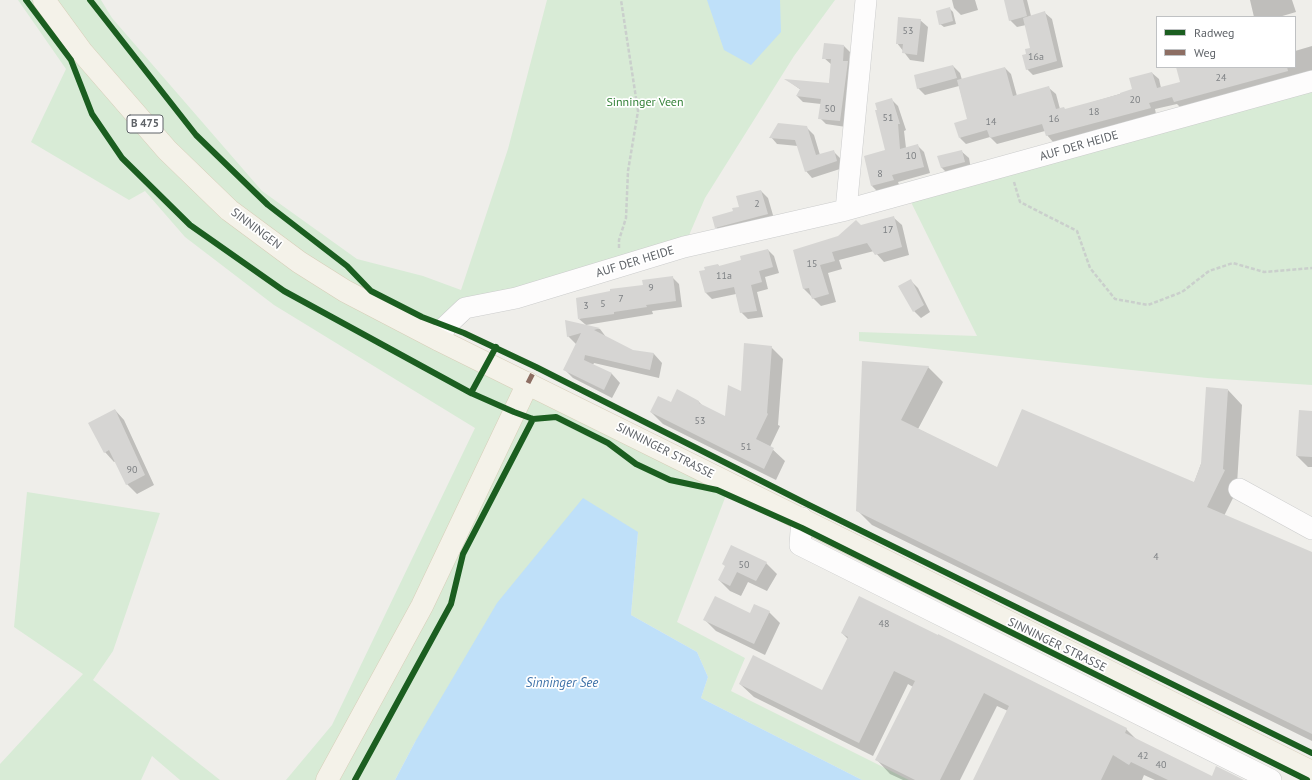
<!DOCTYPE html>
<style>
body{margin:0}
#map{position:relative;width:1312px;height:780px;overflow:hidden;background:#efeeea;font-family:"PT Sans",sans-serif}
canvas{display:block}
.legend{position:absolute;left:1156px;top:16px;width:140px;height:52px;box-sizing:border-box;background:#fff;border:1px solid #bfc1c3;margin:0;padding:5px 7px;list-style:none;font-size:12px;color:#5f6368}
.legend li{display:flex;align-items:center;gap:8px;height:20px}
.legend b{width:20px;border:1px solid #bfc1c3}
</style>
<div id="map">
<canvas width="1312" height="780"></canvas>
<ul class="legend">
<li><b style="height:5px;background:#1b5e20"></b>Radweg</li>
<li><b style="height:5px;background:#8d6e63"></b>Weg</li>
</ul>
</div>
<script>
const g = document.querySelector('canvas').getContext('2d');
g.lineJoin = 'round';
function paint(path, color) {
  g.fillStyle = color;
  g.fill(path, 'evenodd');
}
function trace(path, color, width, dash) {
  g.strokeStyle = color;
  g.lineWidth = width;
  g.lineCap = dash ? 'butt' : 'round';
  g.setLineDash(dash || []);
  g.stroke(path);
}
function write(font, color, halo, rows, align = 'center') {
  g.font = font + ' "PT Sans",sans-serif';
  g.lineWidth = 3.5;
  g.setLineDash([]);
  g.textBaseline = 'middle';
  g.strokeStyle = halo;
  g.fillStyle = color;
  for (const [text, x, y, turn = 0] of rows) {
    g.save();
    g.translate(x, y);
    g.rotate((+turn || 0) * Math.PI / 180);
    g.textAlign = isNaN(turn) ? turn : align;
    if (halo) g.strokeText(text, 0, 0);
    g.fillText(text, 0, 0);
    g.restore();
  }
}
const green = new Path2D(`
 M18,0H101L112,18L262,191L357,259L423,276L461,290L508,149L547,0H835L794,56L705,198L684,247L465,308L439,340L730,485L677,622L745,658L731,691L909,780H862L701,698L708,677L697,652L631,615L638,532L415,742L395,780H286L332,725L475,428L274,305L185,237L145,191L129,200L31,142L66,69Z
 M1312,81V385L1207,378L859,341V332L977,336L907,194Z
 M27,492L160,513L113,651L93,680L220,780H180L152,756L141,780H0V764L83,674L14,627Z`);
const water = new Path2D(`
 M707,0H780L781,32L751,65L724,50Z
 M583,498L638,532L631,615L697,652L708,677L701,698L862,780H395L415,742L497,603Z`);
const shadow = new Path2D(`
 M952,0H975L978,10L961,15L954,8Z
 M1005,0H1027L1031,16L1045,13L1052,19L1063,67L1033,75L1027,69L1028,54L1032,49L1026,25L1017,27L1010,20Z
 M1250,0H1292L1296,12L1279,17H1254Z
 M949,8L953,12L956,24L944,27L940,24Z
 M920,20L928,27L924,62L910,60L897,43Z
 M844,46L850,52L849,64L854,69L846,127L826,124L820,118L821,104L803,102L797,96L801,90L787,80L829,84L832,65L824,58Z
 M1312,46V71L1181,108L1177,104L1155,109L1156,114L1053,142L1047,135L1045,131L997,144L990,137L966,144L960,138L968,120L959,86L925,95L918,88L953,66L960,73L962,80L1005,68L1011,74L1017,96L1049,88L1056,94L1060,109L1066,110L1133,90L1152,73L1159,79L1161,88L1182,83L1177,67H1295V51Z
 M891,99L898,106L906,130L904,131L906,148L917,145L924,152L930,173L898,182L900,187L878,192L872,186L886,151Z
 M806,127L814,135L820,155L833,151L840,158L843,168L812,178L806,171L798,146L777,144L771,137Z
 M961,151L969,158L971,169L949,175L941,167Z
 M761,191L768,198L775,222L723,234L716,227Z
 M894,218L902,225L909,255L884,262L874,251L839,260L842,269L828,273L836,302L821,306L804,289L794,251L839,237L861,226Z
 M768,250L774,256L779,273L765,277L768,289L757,292L763,317L748,319L741,312L736,294L712,299L706,293V270L718,265L720,267L743,260Z
 M672,277L679,284L682,307L652,311L653,314L586,325L579,319L644,285Z
 M911,281L918,288L930,312L921,318L914,311Z
 M566,321L600,329L606,337L633,351L654,354L662,363L659,378L594,363L593,365L612,374L620,383L612,398L573,378L564,369L577,345L568,336Z
 M771,347L783,359L778,425L780,426L770,447L785,461L776,480L663,424L651,412L671,403L699,402L704,407L726,418Z
 M863,362L928,367L943,382L918,429L998,468L1194,483L1228,390L1242,405L1237,484L1239,486L1224,516L1312,553V741L872,525L857,510Z
 M115,410L124,420L154,485L137,494L127,484L116,461L114,462L105,452Z
 M1312,412V467H1308L1297,456Z
 M766,563L777,574L767,591L748,582L741,596L730,591L719,580L726,567Z
 M769,612L780,623L765,655L716,631L705,620Z
 M842,633L1126,729L1137,740L1212,777L1240,780H1155L1144,775L1142,780H974L1008,711L997,706L960,780H903L890,774L877,760L913,687L908,684L873,756L754,697L740,684L823,691L848,639Z`);
const building = new Path2D(`
 M1004,0H1023L1027,16L1009,21Z
 M950,7L953,21L939,25L936,11Z
 M1045,11L1057,61L1026,70L1022,55L1026,54L1025,49L1030,48L1023,18Z
 M898,17L921,19L917,55L902,53L903,44H896Z
 M824,43L844,45L843,61H848L840,121L818,119L821,99L796,96L800,89L784,79L829,83L831,59H822Z
 M953,65L957,78L917,89L914,75Z
 M1005,67L1013,96L1049,86L1056,109L1064,107L1065,109L1120,94V93L1132,89L1129,78L1152,72L1157,88L1180,82L1176,67H1287L1288,71L1174,102L1172,97L1149,103L1151,108L1046,136L1042,124L990,138L987,130L959,138L954,123L967,119L957,80Z
 M892,98L900,124H898L900,149L918,144L924,167L892,175L894,180L871,186L864,156L885,150L875,110H877L875,103Z
 M778,123L807,126L816,155L834,150L837,161L805,172L795,140L769,138Z
 M962,150L965,162L941,168L937,156Z
 M761,190L768,214L715,228L712,217L733,211L732,208L739,207L736,196Z
 M894,216L902,247L875,255L867,243L832,252L835,261L820,265L829,294L812,299L809,288L803,289L793,250L838,236L856,220L861,225Z
 M768,249L773,267L759,271L762,282L751,285L757,311L740,313L734,287L705,293L699,271L705,270L704,267L718,264L719,266L741,260L740,256Z
 M673,276L676,301L646,305L647,307L614,312V314L578,319L576,298L610,291V289L643,285L642,280Z
 M911,279L924,305L913,312L898,286Z
 M565,320L600,328L594,330L633,350L654,353L650,370L585,355L584,360L612,373L604,390L563,370L581,333L567,337Z
 M744,343L772,346L767,413L768,414L756,439L774,448L764,469L650,412L658,396L671,402L677,389L699,401V403L725,416L728,385L741,391Z
 M862,361L929,366L901,420L997,467L1022,409L1194,482L1201,464L1206,387L1228,389L1223,469L1225,470L1207,507L1312,552V734L856,511Z
 M115,409L145,475L126,485L109,450L104,453L88,423Z
 M1299,410L1312,411V457L1296,456Z
 M731,545L767,562L756,581L737,572L730,586L718,580L725,566L722,564Z
 M715,596L750,613L754,604L770,611L754,644L703,620Z
 M859,596L938,635V634L1127,728L1125,733L1212,776L1216,766L1244,780H1168L1131,762L1129,765L1113,755L1101,780H973L1009,706L984,693L940,780H915L875,760L915,681L894,671L859,743L739,684L753,655L822,690L848,637L841,633Z`);
const path = new Path2D(`
 M1014,182L1020,202L1077,231L1090,268L1115,299L1148,305L1182,292L1209,271L1233,263L1264,272L1312,268
 M619,248V240L626,218L628,171L638,111L621,0`);
const minor = new Path2D(`
 M866,0L846,210L1312,81
 M439,340L446,326L465,308L516,298L684,247L846,210
 M1239,489L1312,529
 M802,518L800,545L1271,780`);
const major = new Path2D(`
 M44,0L82,52L167,150L229,210L299,262L345,291L439,340L1312,772
 M327,780L422,606L528,383`);
const quiet = new Path2D(`
 M528,383L536,367L534,366`);
const cycleway = new Path2D(`
 M26,0L71,60L92,114L122,158L190,225L284,291L471,393L514,412L533,419L556,417L608,443L636,464L670,480L717,490L802,528L1307,780
 M90,0L196,135L268,205L347,266L371,291L422,317L464,333L536,367L809,505L1312,753
 M471,393L496,347
 M355,780L451,604L463,554L533,419`);
const numberNames = [
 ["53",908,31],
 ["16a",1036,57],
 ["24",1221,78],
 ["20",1135,100],
 ["50",830,109],
 ["18",1094,112],
 ["51",888,118],
 ["16",1054,119],
 ["14",991,122],
 ["10",911,156],
 ["8",880,174],
 ["2",757,204],
 ["17",888,230],
 ["15",812,264],
 ["11a",724,276],
 ["9",651,288],
 ["7",621,299],
 ["5",603,304],
 ["3",586,306],
 ["53",700,421],
 ["51",746,447],
 ["90",132,470],
 ["4",1156,557],
 ["50",744,565],
 ["48",884,624],
 ["42",1143,756],
 ["40",1161,765]
];
const shields = [
 [145,124,36]
];
const shieldNames = [
 ["B 475",145,124]
];
const parkNames = [
 ["Sinninger Veen",645,103]
];
const streetNames = [
 ["AUF DER HEIDE",1079,146,-16],
 ["SINNINGEN",256,229,37],
 ["AUF DER HEIDE",635,262,-17],
 ["SINNINGER STRASSE",665,451,27],
 ["SINNINGER STRASSE",1057,645,26]
];
const waterNames = [
 ["Sinninger See",562,683]
];
paint(green, '#d8ebd6');
paint(water, '#bfe0f9');
paint(shadow, '#0003');
paint(building, '#d6d5d3');
trace(minor, '#cbcccc', 22);
trace(major, '#d7ceb8', 23);
trace(path, '#cacfcc', 2.5, [4, 2]);
trace(minor, '#fdfcfc', 21);
trace(major, '#f4f2e9', 22);
trace(quiet, '#8d6e63', 5, [10, 5]);
trace(cycleway, '#1b5e20', 6);
write('10px', '#7e8184', null, numberNames);
for (const [x, y, w] of shields) {
  const box = new Path2D();
  box.roundRect(x - w / 2, y - 9, w, 18, 3);
  g.fillStyle = '#fff';
  g.fill(box);
  trace(box, '#5f6368', 1);
}
write('bold 11px', '#5f6368', null, shieldNames);
write('12px', '#348238', '#fff', parkNames);
write('12px', '#5f6368', '#fff', streetNames);
write('italic 13px', '#4174aa', '#fff', waterNames);
</script>
